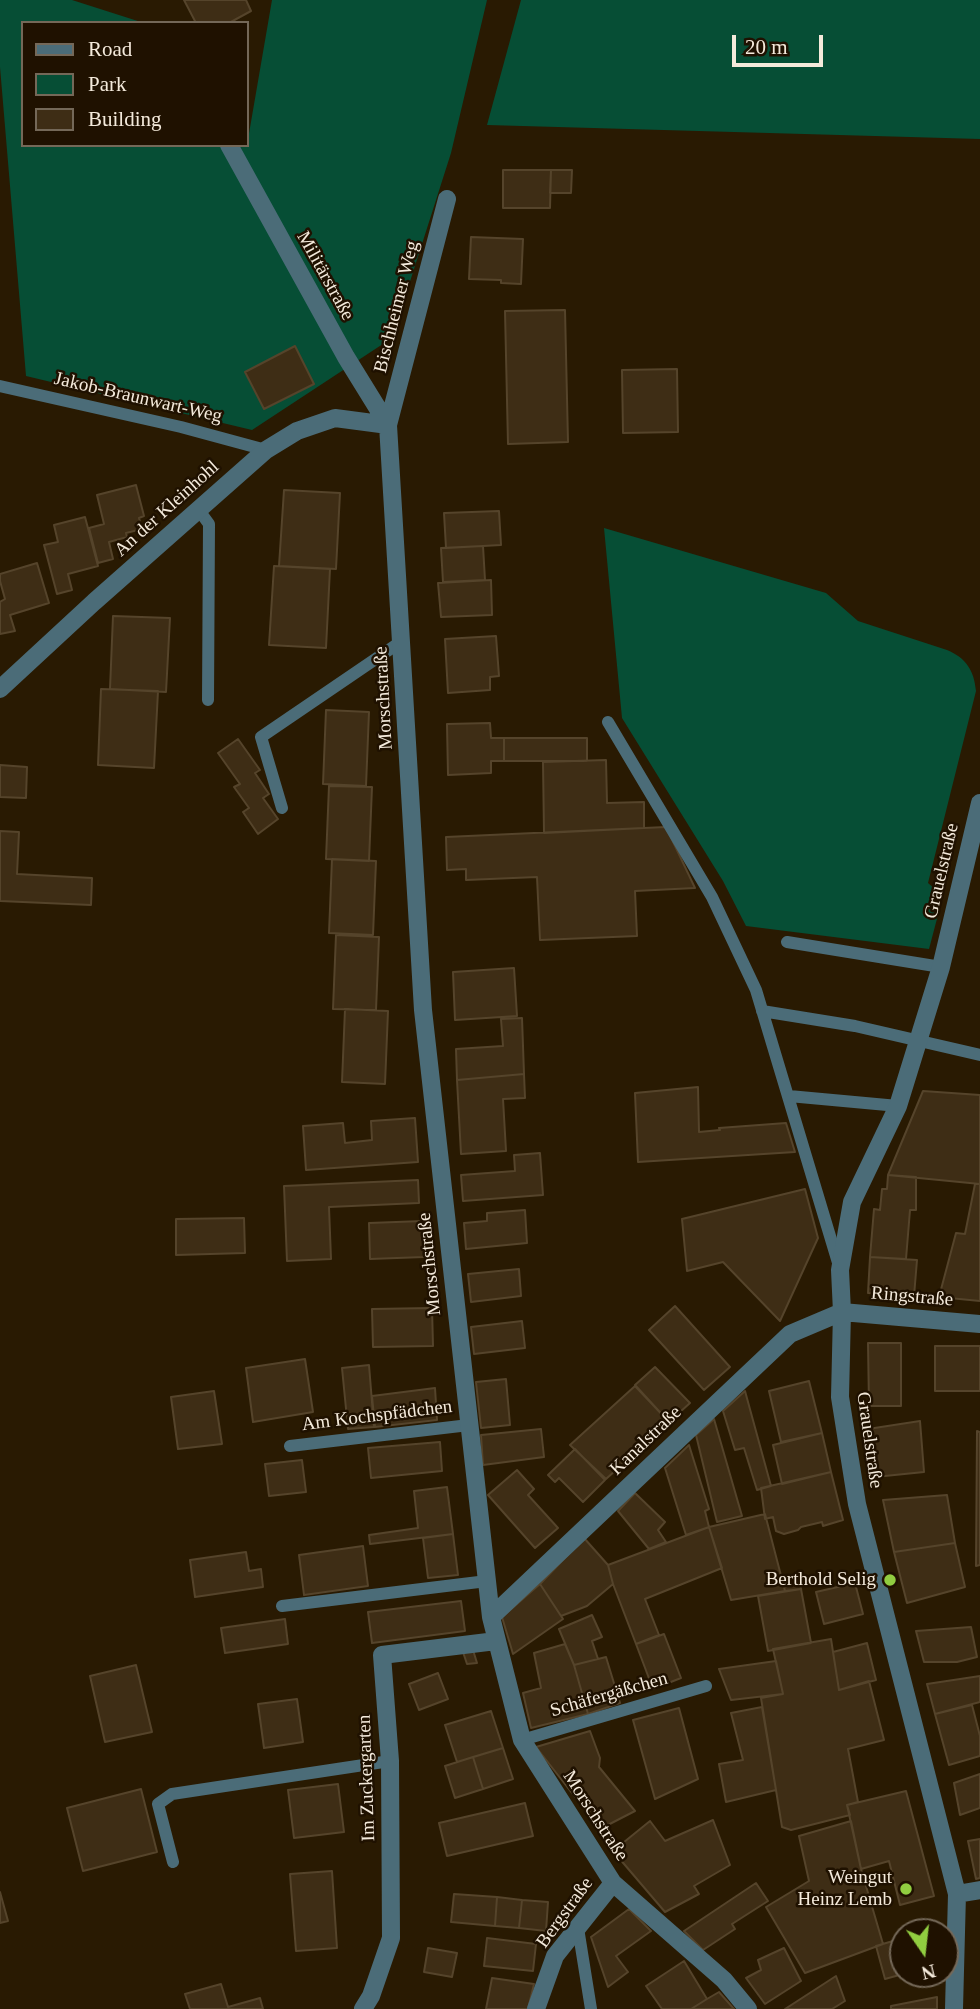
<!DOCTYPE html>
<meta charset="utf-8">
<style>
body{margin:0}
#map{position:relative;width:980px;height:2009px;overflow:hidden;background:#291a02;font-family:Georgia,serif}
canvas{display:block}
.legend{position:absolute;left:21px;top:21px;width:228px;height:126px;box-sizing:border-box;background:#1f1100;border:2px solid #746858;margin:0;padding:9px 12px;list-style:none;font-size:21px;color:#f4eadb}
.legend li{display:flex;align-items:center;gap:14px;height:35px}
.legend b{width:35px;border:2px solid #746858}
.north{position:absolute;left:889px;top:1918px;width:70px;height:70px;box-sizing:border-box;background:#1f1100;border:2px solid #746858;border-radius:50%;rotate:166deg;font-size:19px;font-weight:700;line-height:28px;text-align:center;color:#f4eadb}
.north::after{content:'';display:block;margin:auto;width:24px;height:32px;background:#91cd40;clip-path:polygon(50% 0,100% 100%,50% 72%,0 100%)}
.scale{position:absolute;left:732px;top:35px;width:91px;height:32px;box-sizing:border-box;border:4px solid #f4eadb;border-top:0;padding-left:9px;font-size:21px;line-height:24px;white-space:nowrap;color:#f4eadb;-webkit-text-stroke:5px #1f1100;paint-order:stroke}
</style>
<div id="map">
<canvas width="980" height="2009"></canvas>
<ul class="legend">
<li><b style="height:9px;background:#4b6c78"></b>Road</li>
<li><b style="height:19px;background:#064e35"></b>Park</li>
<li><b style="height:19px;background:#3e2d15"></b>Building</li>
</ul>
<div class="north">N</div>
<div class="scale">20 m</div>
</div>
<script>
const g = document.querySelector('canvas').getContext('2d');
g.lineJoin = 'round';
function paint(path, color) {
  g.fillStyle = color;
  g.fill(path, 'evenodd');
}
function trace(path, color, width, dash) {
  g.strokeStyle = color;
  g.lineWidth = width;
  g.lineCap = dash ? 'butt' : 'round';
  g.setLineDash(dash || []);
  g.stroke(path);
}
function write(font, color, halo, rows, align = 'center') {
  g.font = font + ' Georgia,serif';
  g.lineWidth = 5;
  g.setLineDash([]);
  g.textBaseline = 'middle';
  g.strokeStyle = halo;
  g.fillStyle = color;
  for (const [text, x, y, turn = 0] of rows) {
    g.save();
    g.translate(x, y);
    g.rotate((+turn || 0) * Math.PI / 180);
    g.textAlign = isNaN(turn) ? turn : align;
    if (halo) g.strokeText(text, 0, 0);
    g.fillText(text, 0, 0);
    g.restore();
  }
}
const green = new Path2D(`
 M0,0H72L144,23H23V145H247L272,0H487L451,153L392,338L252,430L26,376L0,67Z
 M521,0H980V139L487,125Z
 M604,528L826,593L858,621L947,650C966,658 974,670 976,691L928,883L943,896L929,949L746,926L723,881L622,718Z`);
const building = new Path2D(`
 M184,0H246L251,11L229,23H196Z
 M503,170H551L550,208H503Z
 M551,170H572L571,193H550Z
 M471,237L523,239L521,284L501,283V280L469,279Z
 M565,310L568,442L508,444L505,311Z
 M295,346L314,384L264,409L245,372Z
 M677,369L678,432L623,433L622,370Z
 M136,485L144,516L139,518L142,529L126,533L127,537L109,542L113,559L98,563L89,528L104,524L97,495Z
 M284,490L340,493L336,569L279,566Z
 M499,511L501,545L446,548L444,513Z
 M85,517L98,566L68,574L72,590L57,594L44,545L58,542L54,525Z
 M483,546L485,580L443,582L441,548Z
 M37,563L49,603L10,615L15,631L0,634V602L5,599L0,581V574Z
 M274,566L330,569L326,648L269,645Z
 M491,580L492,615L441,617L438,583Z
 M113,616L170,618L166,692L110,689Z
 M496,636L499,676L490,677V690L448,693L445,639Z
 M101,689L158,691L154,768L98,765Z
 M326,710L369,712L366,786L323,784Z
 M490,723L491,738H504V761H491V773L448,775L447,724Z
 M504,738H587V761H504Z
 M238,739L260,770L255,773L269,794L263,798L278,819L258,834L243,812L249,808L234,787L240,784L218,753Z
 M606,760L607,803L644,802V828L544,833L543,762Z
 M0,765L27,767L26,798L0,797Z
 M329,786L372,787L369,861L326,859Z
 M666,827L695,888L635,891L637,936L540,940L537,877L466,880V869L447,870L446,837Z
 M0,831L19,832L17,874L92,878L91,905L0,901Z
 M332,859L376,861L373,935L329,933Z
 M336,935L379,937L376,1010L333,1009Z
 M514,968L517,1016L455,1020L453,972Z
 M345,1009L388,1011L385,1084L342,1082Z
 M522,1018L524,1074L457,1080L456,1049L503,1046L501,1019Z
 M524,1074L525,1098L503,1099L506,1151L461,1154L457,1080Z
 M698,1087L699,1132L720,1130L719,1128L786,1123L795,1152L638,1162L635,1093Z
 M923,1091L980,1095V1184L888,1175Z
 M415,1118L418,1162L306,1170L303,1126L343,1123L345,1143L372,1140L371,1121Z
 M540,1153L543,1195L463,1201L461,1175L515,1171L514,1155Z
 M888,1175L916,1177V1210H910L906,1259L870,1257L874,1209L880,1210L882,1189H887Z
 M418,1180L419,1203L329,1207L331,1259L287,1261L284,1186Z
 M975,1184H980V1301L939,1297L956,1233L965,1234Z
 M805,1189L818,1238L780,1321L723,1262L687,1271L682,1219Z
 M525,1210L527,1243L466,1249L464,1223L487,1221V1213Z
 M244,1218L245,1253L176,1255V1219Z
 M423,1221L424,1257L370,1259L369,1223Z
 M870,1257L917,1260L914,1296L868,1293Z
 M519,1269L521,1296L471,1302L468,1274Z
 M675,1306L730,1367L704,1390L649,1330Z
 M432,1308L433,1346L373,1347L372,1309Z
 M522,1321L525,1348L474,1354L471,1327Z
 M868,1343H901V1406H869Z
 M935,1346H980V1391H935Z
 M305,1359L313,1412L253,1422L246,1368Z
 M369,1365L374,1427L348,1429L342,1368Z
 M655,1367L690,1403L669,1422L635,1385Z
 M506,1379L510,1425L481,1428L476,1382Z
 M809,1381L822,1433L781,1442L769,1391Z
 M635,1386L669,1422L606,1479L570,1445Z
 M435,1388L437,1420L375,1427L372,1396Z
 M214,1391L222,1444L178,1449L171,1397Z
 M745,1391L771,1486L757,1490L744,1448L735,1450L723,1411Z
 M714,1419L742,1516L717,1522L696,1435Z
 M920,1421L924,1472L875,1477L868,1429Z
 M541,1429L544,1457L483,1465L481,1435Z
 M977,1431L980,1432V1565L976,1566Z
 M822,1433L831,1472L782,1484L773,1445Z
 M440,1442L442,1471L371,1478L368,1448Z
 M689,1445L709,1509L705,1511L709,1527L686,1535L665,1468Z
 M575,1449L605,1480L583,1502L559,1478L555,1482L548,1475Z
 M302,1460L306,1492L269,1496L265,1464Z
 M517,1470L534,1489L528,1495L558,1528L535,1548L488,1495Z
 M831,1472L843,1520L823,1526L822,1522L801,1527L798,1530L784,1534L776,1531L773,1517L765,1519L761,1488Z
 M447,1487L453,1534L370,1544L369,1535L418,1528L414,1491Z
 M635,1493L665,1522L658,1530L666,1542L649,1549L618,1511Z
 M947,1495L955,1543L894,1552L883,1500Z
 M765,1514L785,1591L731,1600L709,1527Z
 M709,1527L722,1568L645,1599L659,1635L636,1644L613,1584L608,1565Z
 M453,1534L458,1575L428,1578L423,1538Z
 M584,1538L608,1565L613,1584L587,1606L561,1616L540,1584Z
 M955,1543L965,1587L907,1603L894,1552Z
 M363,1546L368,1586L304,1595L299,1555Z
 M246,1552L249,1571L261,1569L263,1587L195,1597L190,1560Z
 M800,1583L801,1589L785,1591L784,1587Z
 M855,1583L863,1614L824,1624L816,1592Z
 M540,1584L563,1619L513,1654L502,1617Z
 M801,1589L811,1643L768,1651L758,1596Z
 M461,1601L465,1631L372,1643L368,1612Z
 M592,1615L602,1637L592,1641L598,1659L574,1665L559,1629Z
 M285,1619L288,1644L225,1653L221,1628Z
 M971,1627L977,1657L957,1662H924L916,1631Z
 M664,1634L681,1678L653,1689L636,1644Z
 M831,1639L839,1690L869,1681L884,1740L848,1749L858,1802L847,1805L850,1815L791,1830L782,1827L761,1698L783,1694L773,1649Z
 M867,1643L876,1680L839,1690L833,1652Z
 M565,1644L574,1665L588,1714L531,1728L523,1693L541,1688L534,1653Z
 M473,1650L477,1663L467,1664L463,1652Z
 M606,1657L620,1703L588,1714L574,1665Z
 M776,1661L783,1694L731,1700L719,1669Z
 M136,1665L152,1732L105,1742L90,1676Z
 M438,1673L448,1699L419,1710L409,1684Z
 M980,1676V1702L935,1714L927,1684Z
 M297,1699L303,1742L264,1748L258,1704Z
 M972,1705L980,1736V1756L949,1765L935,1714Z
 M762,1707L776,1790L726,1802L719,1764L743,1760L731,1713Z
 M679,1708L698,1779L655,1799L633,1720Z
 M491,1711L503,1748L457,1762L445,1725Z
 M590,1731L600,1758L599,1767L635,1811L600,1829L536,1747Z
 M503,1748L513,1779L483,1789L473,1757Z
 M473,1757L483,1789L455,1798L445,1766Z
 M980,1774V1808L960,1815L954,1783Z
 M338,1784L344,1832L294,1838L288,1790Z
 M141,1789L157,1852L83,1871L67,1808Z
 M906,1791L934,1896L900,1905L889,1861L861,1869L847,1805Z
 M525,1803L533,1836L447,1856L439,1823Z
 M713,1820L730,1865L694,1886L699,1894L665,1912L613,1851L650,1821L665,1841Z
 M851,1821L861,1869L883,1944L805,1973L766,1907L809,1881L799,1836Z
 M980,1839V1878L976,1879L968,1841Z
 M332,1871L337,1948L296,1951L290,1874Z
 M756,1883L768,1901L732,1924L735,1929L703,1950L684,1931Z
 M0,1892L8,1921L0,1923Z
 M454,1894L497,1897L495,1926L451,1922Z
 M497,1897L522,1900L519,1928L495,1926Z
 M522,1900L548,1902L546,1931L519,1928Z
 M629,1909L651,1931L616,1956L628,1972L608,1987L591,1937Z
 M487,1938L536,1944L533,1971L484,1966Z
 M903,1938V1974L885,1979L876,1946Z
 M428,1948L457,1953L452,1977L424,1972Z
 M784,1948L801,1981L765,2004L746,1978L761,1970L758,1960Z
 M684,1961L707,1999L691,2009H662L646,1986Z
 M836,1976L845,2001L832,2009H785Z
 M492,1978L534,1984L528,2009H486Z
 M221,1984L228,2007L260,1998L263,2009H190L185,1994Z
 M719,1992L734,2009H691L707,1999Z
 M937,1997V2009H891V2006Z`);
const lane = new Path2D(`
 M0,386L181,427L266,450
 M198,509L209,524L208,700
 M608,722L712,897L756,990L839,1266
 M282,808L261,737L402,641
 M787,942L941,967
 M762,1011L855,1026L980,1055
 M789,1096L898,1106
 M290,1446L469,1425
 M282,1606L487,1581
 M522,1740L706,1686
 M173,1862L158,1804L172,1794L390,1761
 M578,1928L591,2009`);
const street = new Path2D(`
 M229,145L346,357L388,425
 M447,199L388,425L423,1010L491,1617L522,1740L613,1883L724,1980L748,2009
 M0,689L94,602L266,450L297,431L335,418L388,425
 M491,1617L790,1334L842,1312L980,1324
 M957,1894L980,1890
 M363,2009L371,1996L391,1938L390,1761L382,1655L496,1641
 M536,2009L555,1956L613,1883
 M954,2009L957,1894L857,1504L840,1397L842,1312L840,1270L852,1202L898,1106L941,967L980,803`);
const markers = [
 [890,1580,7,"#91cd40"],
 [906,1889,7,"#91cd40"]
];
const streetNames = [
 ["Militärstraße",325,276,61],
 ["Bischheimer Weg",397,307,-76],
 ["Jakob-Braunwart-Weg",138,398,13],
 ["An der Kleinhohl",167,509,-42],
 ["Morschstraße",384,698,-93],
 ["Grauelstraße",942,871,-77],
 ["Morschstraße",430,1264,-96],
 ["Ringstraße",912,1297,5],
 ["Am Kochspfädchen",377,1416,-7],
 ["Grauelstraße",869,1440,82],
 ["Kanalstraße",646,1441,-44],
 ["Schäfergäßchen",609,1695,-16],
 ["Im Zuckergarten",367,1778,-92],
 ["Morschstraße",595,1816,57],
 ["Bergstraße",565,1913,-54]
];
const poiNames = [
 ["Berthold Selig",876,1580],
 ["Weingut",892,1878],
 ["Heinz Lemb",892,1900]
];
paint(green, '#064e35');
paint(building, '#3e2d15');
trace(building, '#55442b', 2);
trace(lane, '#4b6c78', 12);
trace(street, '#4b6c78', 18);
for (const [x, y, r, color] of markers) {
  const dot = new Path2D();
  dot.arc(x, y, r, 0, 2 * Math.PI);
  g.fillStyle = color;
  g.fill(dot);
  trace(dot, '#1f1100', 2.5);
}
write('19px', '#f4eadb', '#1f1100', streetNames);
write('19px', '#f4eadb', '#1f1100', poiNames, 'right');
</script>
